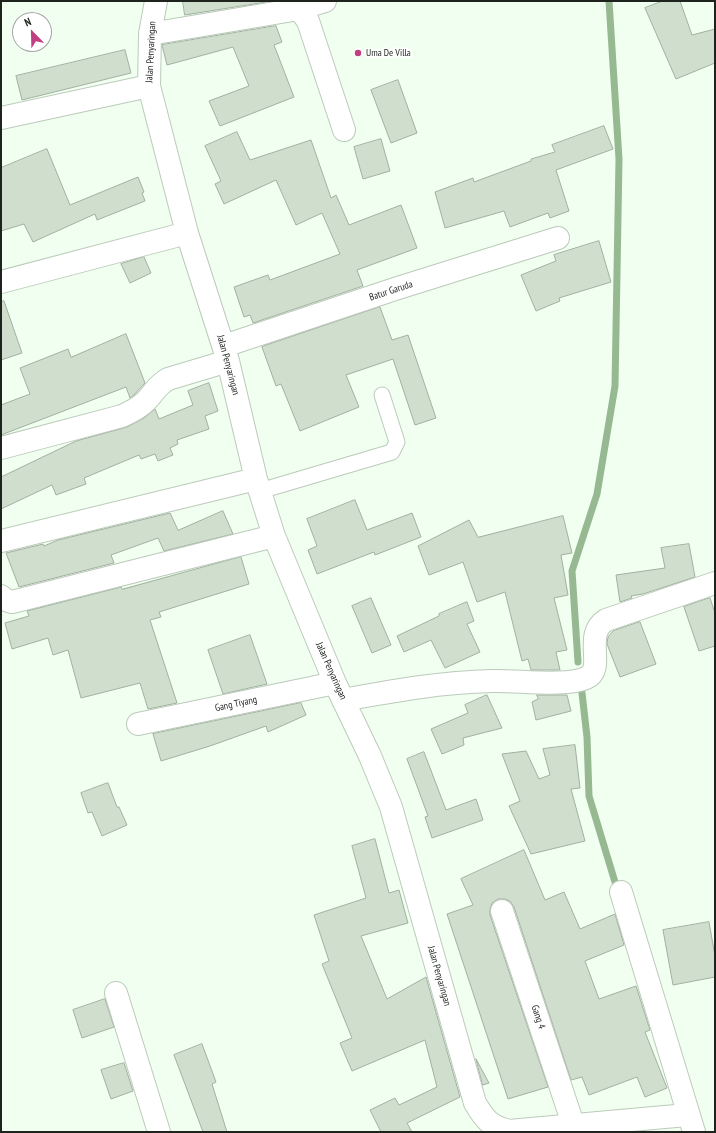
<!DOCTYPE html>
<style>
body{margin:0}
#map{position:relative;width:716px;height:1133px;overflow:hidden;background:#f0ffef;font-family:"PT Sans Narrow",sans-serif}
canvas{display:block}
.frame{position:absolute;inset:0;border:2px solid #1e231d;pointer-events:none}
.north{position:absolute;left:12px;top:12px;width:40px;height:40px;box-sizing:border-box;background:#fff;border:1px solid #a5a7a5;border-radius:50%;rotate:337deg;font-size:11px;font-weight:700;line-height:16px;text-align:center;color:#1e231d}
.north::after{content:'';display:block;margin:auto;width:14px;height:18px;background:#c23e83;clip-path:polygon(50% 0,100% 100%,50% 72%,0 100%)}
</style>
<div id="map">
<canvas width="716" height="1133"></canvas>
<div class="frame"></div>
<div class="north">N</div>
</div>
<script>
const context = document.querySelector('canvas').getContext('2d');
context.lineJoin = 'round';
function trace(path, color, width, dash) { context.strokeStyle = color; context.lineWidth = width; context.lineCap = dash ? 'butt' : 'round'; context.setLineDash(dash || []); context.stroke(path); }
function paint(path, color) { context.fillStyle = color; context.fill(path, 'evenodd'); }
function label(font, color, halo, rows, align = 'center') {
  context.font = font + ' "PT Sans Narrow",sans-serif'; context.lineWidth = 3.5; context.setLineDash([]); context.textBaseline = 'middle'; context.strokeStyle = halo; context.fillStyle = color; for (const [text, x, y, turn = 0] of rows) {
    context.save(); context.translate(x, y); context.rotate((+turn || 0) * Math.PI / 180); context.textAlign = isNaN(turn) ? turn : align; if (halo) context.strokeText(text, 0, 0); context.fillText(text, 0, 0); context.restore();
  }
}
trace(new Path2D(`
 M578 662 572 571 597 494 615 386 619 159 609 1
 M582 693 587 737 589 796 618 892`), '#96b992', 7);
const building = new Path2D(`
 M183 1H266V2L185 15Z
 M663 1H680L692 35 715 29V63L676 79 645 8Z
 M276 26 282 42 274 45 294 97 220 126 209 101 249 86 233 47 167 65 162 45Z
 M125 50 131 73 22 100 16 76Z
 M398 80 417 133 391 143 371 90Z
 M604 126 613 149 556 170 569 211 550 218 548 213 510 227 504 211 445 228 435 192 473 178 474 182 531 161V159L555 152 552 145Z
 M237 132 250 160 311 140 331 198 336 195 349 225 401 205 417 248 357 270 363 286 253 323 250 315 244 317 234 287 268 275 270 280 340 254 322 213 296 225 276 180 224 204 215 184 221 181 205 146Z
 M381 139 390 171 363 179 354 147Z
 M47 149 70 205 138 177 144 192 142 193 145 201 97 220 95 214 33 242 24 224 1 231V168Z
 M599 241 611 282 559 298 560 301 536 311 521 275 556 261 554 255Z
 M144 257 151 273 130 283 121 264Z
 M4 301 22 353 1 360V302Z
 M380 307 392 340 408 335 436 418 415 425 393 359 346 375 359 407 300 431 281 384 276 386 262 347Z
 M126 334 145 383 133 396 130 398 126 387 1 435V405L30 394 20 368 68 349 71 357Z
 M209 383 218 411 205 416 209 429 177 440 178 444 170 448 173 455 158 461 155 454 141 459 139 455 84 478 86 484 56 495 52 485 1 509V477L76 441 127 427 144 418 155 409 159 419 193 405 188 391Z
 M355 500 367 530 412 513 421 537 375 555 374 552 317 574 308 550 317 546 307 519Z
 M223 511 233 534 164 551 158 538 111 555 114 563 19 587 6 553 43 544 44 546 58 540 170 513 178 530Z
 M563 516 572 553 561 555 568 595 554 598 567 650 556 652 560 670H531L528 659 522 661 505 592 477 602 463 562 429 575 418 546 469 520 478 537Z
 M689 544 695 577 643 594 631 596 632 598 620 602 616 575 665 568 661 548Z
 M241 557 249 584 159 612 161 617 150 620 177 703 148 709 140 683 81 698 68 650 53 655 48 638 12 649 5 623 29 616 27 611 121 587 122 589Z
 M371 598 391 645 372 653 352 606Z
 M710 598 715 613V646L699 651 684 607Z
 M467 602 474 621 467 624 480 652 445 668 431 640 404 652 397 636 439 616V614Z
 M640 622 656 664 620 677 607 644 608 637 613 631Z
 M250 635 267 684 223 694 208 650Z
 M487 695 502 728 463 738 464 745 442 754 431 729 468 713 465 705Z
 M537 695H567L571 711 536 720 532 702 538 699Z
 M301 703 306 715 268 732 266 726 210 746 161 761 153 734Z
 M575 745 580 788 571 789 585 841 531 854 509 806 520 801 502 754 526 751 539 779 550 775 543 749Z
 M424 752 446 810 476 799 483 820 432 838 425 817 428 816 407 759Z
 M108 783 117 807H119L127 825 102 836 92 812 88 813 81 793Z
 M375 839 389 893 399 890 408 923 361 936 387 999 426 977 460 1097 407 1123 412 1132H381L370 1110 395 1098 399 1105 437 1087 425 1040 352 1071 340 1043 352 1038 322 964 329 961 314 915 366 898 352 846Z
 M524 850 545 900 564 892 580 929 615 914 624 945 585 961 599 999 636 986 650 1030 645 1032 667 1088 645 1097 637 1077 589 1095 582 1077 571 1080 514 907 510 901 505 899H498L492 903 490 909V915L548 1087 508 1099 447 914 473 905 461 879Z
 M709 922 715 956V977L673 985 663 930Z
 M105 999 114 1027 82 1038 73 1010Z
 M202 1044 216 1082 212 1084 227 1132H203L174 1055Z
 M476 1059 489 1083 483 1085Z
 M124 1063 133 1091 111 1099 101 1070Z`);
paint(building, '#d0dece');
trace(building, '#a2b0a1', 1);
const lane = new Path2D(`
 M260 491 392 452 397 442 382 395`);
const street = new Path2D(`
 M156 1 150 34 149 86 187 233 228 361 256 479 274 536 335 683 370 756 391 807 475 1103C485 1120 490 1126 509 1131L687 1115
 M299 9 308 21 344 130
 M150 34 299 9 325 1
 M1 118 149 86
 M1 282 187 233
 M224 346 398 288 558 238
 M1 448 122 416C131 412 139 408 146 401 154 393 157 385 168 379L228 361
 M1 541 256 479
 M1 596 6 600 12 602 274 536
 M343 700C392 691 442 682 492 681 516 680 566 687 586 678 607 669 582 635 606 620L715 583
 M138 724 335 683
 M621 892 694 1132
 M502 911 573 1124
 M116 993 159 1132`);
trace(lane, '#bccabb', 17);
trace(street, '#bccabb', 24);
trace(lane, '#fff', 15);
trace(street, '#fff', 22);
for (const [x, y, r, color] of [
 [358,53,4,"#c23e83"]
]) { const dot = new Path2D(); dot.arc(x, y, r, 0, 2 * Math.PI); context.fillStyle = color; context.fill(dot); trace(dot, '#fff', 1.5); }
label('10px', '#1e231d', '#fff', [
 ["Jalan Penyaringan",151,52,-87],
 ["Batur Garuda",391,291,-18],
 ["Jalan Penyaringan",228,365,75],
 ["Jalan Penyaringan",331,671,66],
 ["Gang Tiyang",236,704,-12],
 ["Jalan Penyaringan",439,976,74],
 ["Gang 4",538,1017,72]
]);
label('10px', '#1e231d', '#fff', [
 ["Uma De Villa",366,53]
], 'left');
</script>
